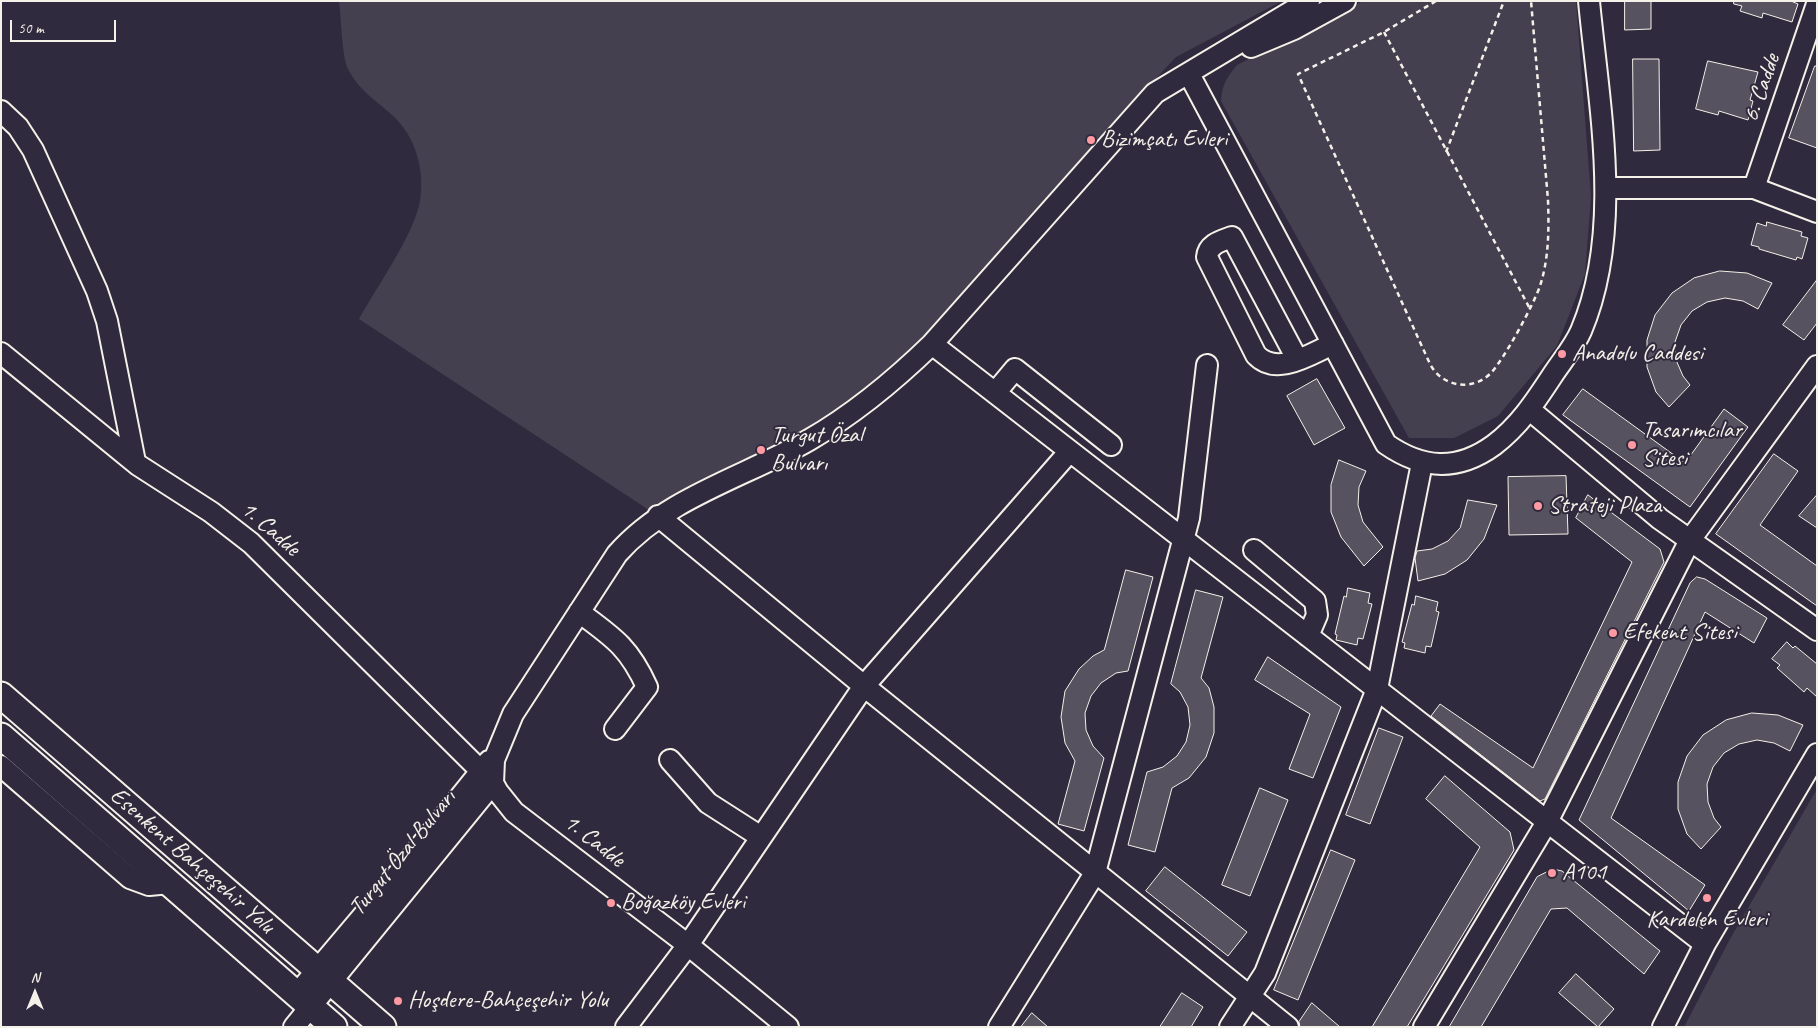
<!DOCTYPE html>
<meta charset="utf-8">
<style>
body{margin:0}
#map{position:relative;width:1818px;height:1028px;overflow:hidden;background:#2f2a3d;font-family:Caveat,sans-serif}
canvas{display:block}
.frame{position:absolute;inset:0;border:2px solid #f4f1e8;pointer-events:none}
.north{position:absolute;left:10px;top:968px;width:50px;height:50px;-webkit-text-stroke:4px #2f2a3d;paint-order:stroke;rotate:0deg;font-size:14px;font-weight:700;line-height:20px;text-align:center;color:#f4f1e8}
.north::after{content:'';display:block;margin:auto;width:18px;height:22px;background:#f4f1e8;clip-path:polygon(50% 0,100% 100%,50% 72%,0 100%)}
.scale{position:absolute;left:10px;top:20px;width:106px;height:22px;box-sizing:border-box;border:2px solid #f4f1e8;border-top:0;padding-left:6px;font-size:15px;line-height:18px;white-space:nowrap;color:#f4f1e8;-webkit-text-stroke:4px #2f2a3d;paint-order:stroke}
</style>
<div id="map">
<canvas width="1818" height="1028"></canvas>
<div class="frame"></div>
<div class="north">N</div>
<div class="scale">50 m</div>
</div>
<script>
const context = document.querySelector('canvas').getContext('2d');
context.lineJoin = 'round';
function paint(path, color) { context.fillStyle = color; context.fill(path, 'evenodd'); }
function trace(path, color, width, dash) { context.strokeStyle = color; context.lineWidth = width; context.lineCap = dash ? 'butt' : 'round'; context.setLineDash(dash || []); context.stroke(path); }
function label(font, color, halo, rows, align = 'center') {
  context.font = font + ' Caveat,sans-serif'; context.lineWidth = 4; context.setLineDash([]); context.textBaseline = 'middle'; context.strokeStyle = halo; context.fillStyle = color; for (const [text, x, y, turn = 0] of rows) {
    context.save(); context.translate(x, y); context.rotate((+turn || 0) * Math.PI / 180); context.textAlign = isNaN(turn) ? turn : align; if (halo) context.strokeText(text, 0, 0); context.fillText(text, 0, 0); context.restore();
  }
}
paint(new Path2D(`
 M339 1H1282L1176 57 1132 104 932 344 850 413 658 516 359 319C376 288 414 235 420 201 425 171 416 136 392 115 374 98 361 93 348 69 342 58 341 16 339 1Z
 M1363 1H1576L1591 197 1585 274 1557 346 1498 416 1454 438H1409L1221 101C1222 85 1227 77 1237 65Z
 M1817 789V1027H1684L1730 939Z`), '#454050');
const building = new Path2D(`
 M1625 1H1651V29L1625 30Z
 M1734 1H1791L1798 4 1792 22 1763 13 1762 18 1740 11 1742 6 1734 4Z
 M1633 59H1659L1660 150 1634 151Z
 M1708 61 1758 72 1750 100 1753 101 1748 120 1719 111 1718 115 1696 109Z
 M1815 66H1817V148L1789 138Z
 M1767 222 1802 232 1801 236 1808 238 1802 259 1797 257 1796 260 1759 249V247L1751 245 1757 223 1766 226Z
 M1720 271 1747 273 1772 283 1758 309 1743 301 1725 298 1707 302 1692 311 1681 325 1675 342 1676 360 1683 376 1690 385 1669 407 1656 392 1647 367V340L1655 315 1672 293 1694 278Z
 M1817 280V323L1804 340 1783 325Z
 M1317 379 1345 428 1314 445 1287 396Z
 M1583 389 1685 463 1724 409 1748 427 1690 507 1563 415Z
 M1774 454 1798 471 1760 525 1817 566V606L1716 534Z
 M1339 460 1366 471 1359 487 1358 505 1363 522 1383 547 1364 566 1341 537 1331 512V485Z
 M1566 476 1568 534 1509 535 1508 477Z
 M1588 495 1660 549 1664 562 1545 799 1540 801 1431 716 1440 704 1533 768 1632 562 1576 518Z
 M1817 495V528L1799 516Z
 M1468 500 1497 505 1484 539 1467 560 1445 574 1418 581 1415 558 1417 551 1432 549 1448 541 1460 528Z
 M1126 570 1153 577 1128 671 1116 673 1101 683 1091 696 1085 713 1086 730 1093 746 1104 758 1084 831 1058 824 1075 761 1065 743 1061 717 1065 691 1079 669 1093 656 1104 650Z
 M1697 577 1705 579 1767 618 1754 643 1705 612 1611 818 1705 885 1689 911 1579 820 1690 583Z
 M1348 588 1370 593 1368 603 1372 604 1363 639 1358 638 1357 645 1336 640 1337 635 1335 634 1344 596 1346 597Z
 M1196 590 1223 597 1201 678 1209 688 1214 707V733L1206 757 1189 778 1172 788 1155 852 1128 845 1147 772 1163 767 1177 756 1186 742 1190 725 1188 707 1180 692 1171 684Z
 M1416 596 1438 602 1436 611 1439 612 1431 647 1426 646 1425 653 1404 648 1405 643 1402 642 1412 604 1414 605Z
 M1787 642 1793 648 1795 646 1817 664V697L1807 688 1804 692 1777 668 1780 665 1772 659Z
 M1268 657 1341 707 1313 778 1289 769 1310 714 1255 680Z
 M1752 713 1778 715 1803 725 1790 751 1774 743 1757 740 1739 744 1724 753 1713 767 1707 784 1708 802 1714 818 1721 827 1701 849 1687 834 1678 809V782L1687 756 1703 735 1726 720Z
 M1379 728 1403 737 1370 824 1346 815Z
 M1445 776 1510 832 1514 850 1407 1027H1372L1480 847 1426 799Z
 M1260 788 1288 800 1250 896 1222 885Z
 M1331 850 1355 860 1298 1000 1274 990Z
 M1165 867 1247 932 1228 956 1146 891Z
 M1553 869 1562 871 1660 951 1644 974 1567 908 1551 909 1481 1027H1449L1537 877Z
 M1576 974 1614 1009 1598 1027 1559 993Z
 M1182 993 1203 1007 1191 1027H1160Z
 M1312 1003 1340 1027H1300L1299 1022Z
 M1032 1013 1048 1027H1021Z`);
paint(building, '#56525f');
trace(building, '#f4f1e8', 1);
const minor = new Path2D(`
 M1251 47 1294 29 1345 1
 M1189 74 1386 444C1422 469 1457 472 1494 445 1519 426 1535 402 1552 376 1561 362 1574 347 1581 331 1624 230 1599 107 1589 1
 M1 111 18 127 33 150 97 291 107 321 135 462
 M1606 188H1754L1817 212
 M1754 188 1817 4
 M932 344 1705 944
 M1 353 138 465 211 512 251 543 481 771
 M1297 359 1232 237C1221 241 1208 244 1207 257L1256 355C1277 377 1310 354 1333 344
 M995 393 1015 369 1111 445
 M1530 410 1660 519 1817 630
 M658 516 864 686 1288 1027
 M1254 550 1315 601 1317 615 1308 636
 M579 612C613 637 629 647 647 687L615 729
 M670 760 708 803 761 837
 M1 766 130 878 149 885 170 883
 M493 783 498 792 514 812 688 945 788 1027
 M297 994 390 884 489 761
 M294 1027 493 783 494 760 513 714 617 554C667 497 745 477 809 440 854 414 895 380 932 344L1155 93 1309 1
 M626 1027 688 945 864 686 1070 451
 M999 1027 1095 873 1189 518 1207 365
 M1230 1027 1265 973 1377 689 1422 463
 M1424 1027 1547 822 1690 540 1817 366
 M1663 1027 1705 944 1817 754`);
const major = new Path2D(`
 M1 695 383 1027
 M1 736 334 1027`);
trace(minor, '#f4f1e8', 24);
trace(major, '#f4f1e8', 29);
trace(new Path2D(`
 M1436 1 1384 32 1298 74 1430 364C1442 387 1472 392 1491 373 1504 359 1533 306 1540 286 1549 258 1549 229 1548 200L1531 1
 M1384 32 1530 309
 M1446 152 1504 1`), '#f4f1e8', 2.5, [5, 4]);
trace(minor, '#2f2a3d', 20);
trace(major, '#2f2a3d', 25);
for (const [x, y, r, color] of [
 [1091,140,5,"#ff9aa2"],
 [1562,354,5,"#ff9aa2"],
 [1632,445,5,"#ff9aa2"],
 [761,450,5,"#ff9aa2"],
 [1538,506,5,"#ff9aa2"],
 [1613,633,5,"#ff9aa2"],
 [1552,873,5,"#ff9aa2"],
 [1707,898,5,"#ff9aa2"],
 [611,903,5,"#ff9aa2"],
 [398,1001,5,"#ff9aa2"]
]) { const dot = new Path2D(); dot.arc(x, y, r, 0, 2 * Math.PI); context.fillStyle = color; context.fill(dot); trace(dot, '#2f2a3d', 2); }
label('24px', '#f4f1e8', '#2f2a3d', [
 ["6. Cadde",1762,88,-71],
 ["1. Cadde",270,529,41],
 ["1. Cadde",594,841,38],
 ["Turgut Özal Bulvarı",403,853,-51],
 ["Esenkent Bahçeşehir Yolu",192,861,41]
]);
label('24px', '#f4f1e8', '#2f2a3d', [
 ["Bizimçatı Evleri",1101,140],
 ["Anadolu Caddesi",1572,354],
 ["Tasarımcılar",1642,431],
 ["Sitesi",1642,459],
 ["Turgut Özal",771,436],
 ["Bulvarı",771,464],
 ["Strateji Plaza",1548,506],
 ["Efekent Sitesi",1623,633],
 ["A101",1562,873],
 ["Boğazköy Evleri",621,903],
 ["Kardelen Evleri",1707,920,"center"],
 ["Hoşdere-Bahçeşehir Yolu",408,1001]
], 'left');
</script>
